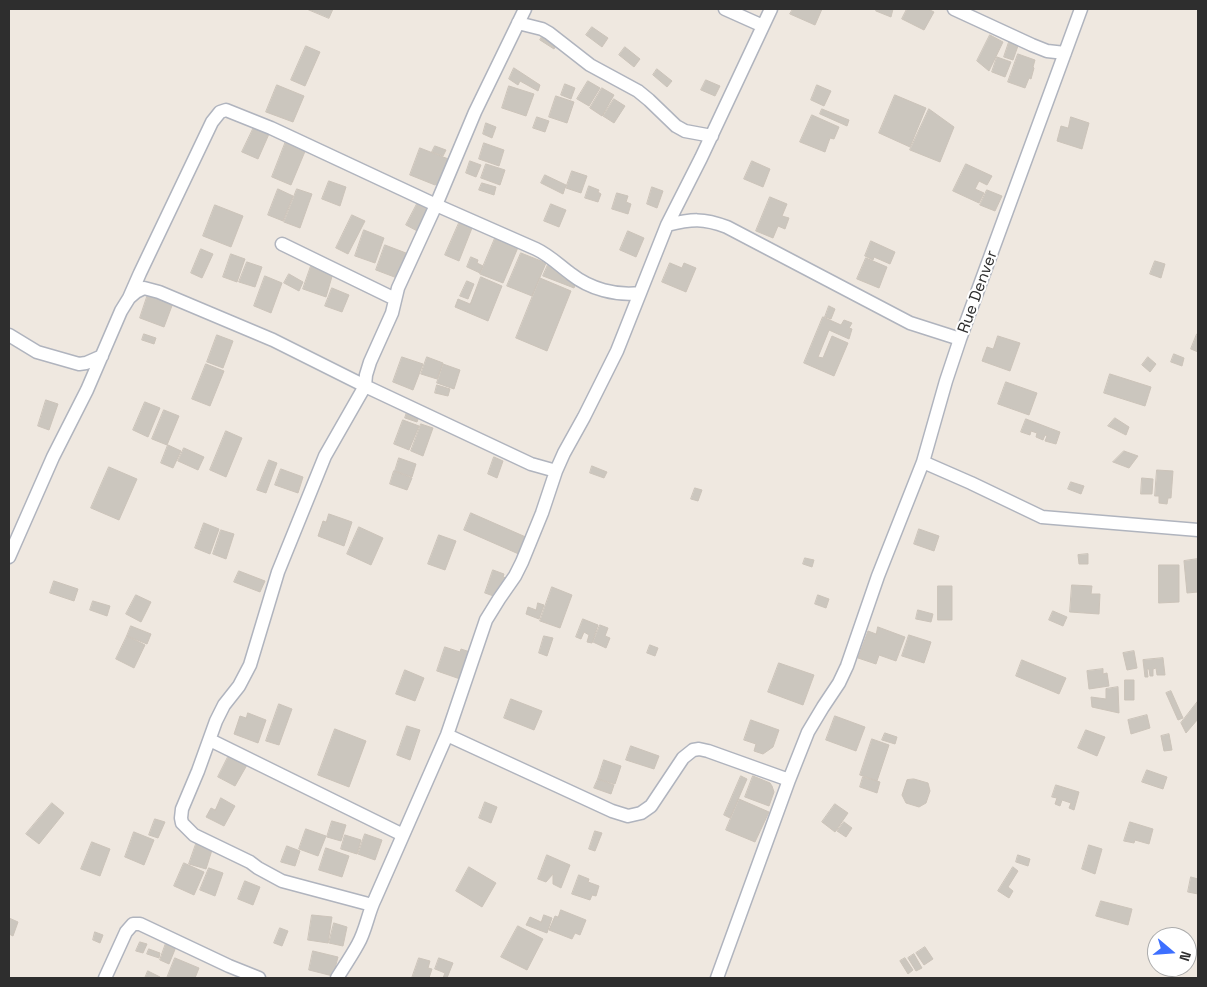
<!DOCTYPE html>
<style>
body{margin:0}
#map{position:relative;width:1207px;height:987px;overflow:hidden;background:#efe8e0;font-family:"Space Grotesk",sans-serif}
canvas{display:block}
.frame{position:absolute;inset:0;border:10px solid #2e2e2e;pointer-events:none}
.north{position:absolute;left:1147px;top:927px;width:50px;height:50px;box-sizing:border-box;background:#fff;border:1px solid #ababab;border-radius:50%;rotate:108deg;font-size:14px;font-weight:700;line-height:20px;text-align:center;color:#2e2e2e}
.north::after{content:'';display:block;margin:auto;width:18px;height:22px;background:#3d6fff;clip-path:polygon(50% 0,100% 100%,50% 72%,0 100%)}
</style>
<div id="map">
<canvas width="1207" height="987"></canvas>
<div class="frame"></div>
<div class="north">N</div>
</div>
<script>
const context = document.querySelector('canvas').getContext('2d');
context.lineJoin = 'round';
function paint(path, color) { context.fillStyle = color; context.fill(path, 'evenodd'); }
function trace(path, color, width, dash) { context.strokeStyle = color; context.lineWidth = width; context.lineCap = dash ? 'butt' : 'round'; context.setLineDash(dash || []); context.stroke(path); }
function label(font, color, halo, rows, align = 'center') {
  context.font = font + ' "Space Grotesk",sans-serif'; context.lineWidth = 4; context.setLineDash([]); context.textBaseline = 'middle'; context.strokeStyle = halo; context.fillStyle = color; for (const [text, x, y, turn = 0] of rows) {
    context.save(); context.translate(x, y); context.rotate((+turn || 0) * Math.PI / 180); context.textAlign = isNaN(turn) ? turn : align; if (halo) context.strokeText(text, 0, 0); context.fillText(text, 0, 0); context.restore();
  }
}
const building = new Path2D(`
 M307 9H333L329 18Z
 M793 9H822L815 25 790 14Z
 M877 9H893L891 17 876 11Z
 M907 9H928L934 12 924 30 902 19Z
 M592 27 608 38 602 47 586 35Z
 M543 35 557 44 554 49 540 40Z
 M990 35 1003 42 989 71 977 61Z
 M1010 39 1019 43 1013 60 1004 57Z
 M306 46 320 52 305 86 291 80Z
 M625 47 640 59 634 67 619 55Z
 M1018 54 1035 60 1033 67 1034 68 1031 79 1029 78 1025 88 1008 82Z
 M997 57 1011 62 1005 77 992 72Z
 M514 68 540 85 538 91 520 81 518 85 509 79Z
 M657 69 672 81 667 87 653 75Z
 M706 80 720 86 715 96 701 90Z
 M588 81 600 88 589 106 577 99Z
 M565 84 575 88 571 99 561 95Z
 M277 85 304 96 293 122 266 112Z
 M817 85 831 91 824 106 811 100Z
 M509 86 534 94 526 116 502 108Z
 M602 88 614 95 602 116 590 108Z
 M895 95 926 108 910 147 879 133Z
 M556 96 574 102 567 123 549 117Z
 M614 99 625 106 614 123 603 116Z
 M822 109 849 120 847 126 820 114Z
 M929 109 954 127 940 162 910 150Z
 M812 115 839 127 834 139 830 138 825 152 800 142Z
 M537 117 549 121 545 132 533 128Z
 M1071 117 1089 123 1082 149 1057 141 1061 126 1068 128Z
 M486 123 496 127 492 138 483 134Z
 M254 127 269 134 258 159 242 152Z
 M286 141 306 149 291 185 272 177Z
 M484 143 504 150 499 166 479 159Z
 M435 146 446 150 443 156 432 152Z
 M420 148 451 160 443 181 435 185 410 175Z
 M470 161 481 165 476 177 466 173Z
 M752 161 770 169 763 187 744 179Z
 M486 164 505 170 500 185 481 178Z
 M966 164 992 176 987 185 979 181 975 189 984 193 979 203 953 191Z
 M572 171 587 176 581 193 566 188Z
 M545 175 566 185 563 194 541 183Z
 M329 181 346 187 340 206 322 199Z
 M482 183 496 187 494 195 479 190Z
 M589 186 599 190 598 192 601 194 598 202 585 198Z
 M652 187 663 191 657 208 647 204Z
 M278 189 293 196 283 221 268 215Z
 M297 189 312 194 300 228 284 222Z
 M987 190 1002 196 995 211 980 205Z
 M617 193 628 196 626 202 631 204 628 214 612 209Z
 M770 197 787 204 782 216 789 218 785 229 778 226 773 238 756 231Z
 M417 204 432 211 421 233 406 225Z
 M551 204 566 210 559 227 544 221Z
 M215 205 243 216 231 247 203 236Z
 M352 215 365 221 348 254 336 248Z
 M459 223 472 228 459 261 445 255Z
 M364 230 384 238 375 263 355 256Z
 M628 231 644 238 636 257 620 250Z
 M496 236 519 245 503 283 480 274Z
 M871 241 895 252 890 264 874 257 873 260 865 256Z
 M385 245 406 253 397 278 376 270Z
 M201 249 213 254 202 278 191 273Z
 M521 253 546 263 532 296 507 286Z
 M231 254 245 259 237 282 223 277Z
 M471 257 478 260 477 263 483 266 480 273 467 267Z
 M866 258 887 267 879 288 857 279Z
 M550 260 580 272 574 288 543 276Z
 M1155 261 1165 264 1161 278 1150 274Z
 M247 262 262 267 255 287 239 282Z
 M670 263 682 268 684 263 696 268 686 292 662 282Z
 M311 266 333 273 326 297 303 289Z
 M289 274 303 282 299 291 284 283Z
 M265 276 282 283 271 313 254 306Z
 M481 277 502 286 488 321 455 307 458 299 470 304Z
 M540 278 571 291 547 351 516 338Z
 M467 281 474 284 468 299 460 296Z
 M332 288 349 295 342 312 325 306Z
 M148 294 173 303 164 327 140 318Z
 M829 306 835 309 831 319 825 317Z
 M823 317 841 325 844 320 852 323 849 328 852 329 849 339 829 330 818 357 823 358 832 336 848 343 834 376 804 363Z
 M144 334 156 338 154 344 142 340Z
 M1197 334H1198V352L1191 349Z
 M217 335 233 341 223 368 207 362Z
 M998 336 1020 343 1010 371 982 361 987 347 993 349Z
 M1174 354 1184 358 1182 366 1171 362Z
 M402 357 423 364 413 390 393 382Z
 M427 357 443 363 437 379 421 374Z
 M1148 357 1156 364 1150 372 1142 365Z
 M206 364 224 371 210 406 192 399Z
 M443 364 460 370 454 389 437 383Z
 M1110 374 1151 387 1145 406 1104 393Z
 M1006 382 1037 393 1029 415 998 404Z
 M437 385 450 389 448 396 435 393Z
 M46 400 58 404 49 430 38 426Z
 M145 402 160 408 148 437 133 430Z
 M408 409 420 414 417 422 405 418Z
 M164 410 179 416 167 445 152 439Z
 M1115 418 1129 427 1126 435 1108 426Z
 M1026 419 1060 432 1056 444 1045 441 1047 436 1045 435 1043 440 1036 437 1037 433 1031 431 1030 435 1021 432Z
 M403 420 419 426 409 450 394 444Z
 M421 424 433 428 423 456 411 451Z
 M226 431 242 438 226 477 210 470Z
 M168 445 181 451 173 468 161 463Z
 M184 448 204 457 198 470 178 461Z
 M1124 451 1138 456 1129 468 1113 462Z
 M494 457 503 461 497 478 488 474Z
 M399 458 416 464 412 477 395 471Z
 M269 460 277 463 266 493 257 490Z
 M592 466 607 472 604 478 590 473Z
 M109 467 137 479 119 520 91 508Z
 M281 469 303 477 298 493 275 485Z
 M1157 470 1173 471 1171 498H1168L1167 504 1159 503V496H1155Z
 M394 471 412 478 407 490 390 484Z
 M1142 478 1153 479 1152 494H1141Z
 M1071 482 1084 486 1081 494 1068 489Z
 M695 488 702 490 698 501 691 499Z
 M471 513 528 538 521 555 464 530Z
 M329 514 352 522 344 546 318 536 323 521 326 522Z
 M204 523 219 529 210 554 195 548Z
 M359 527 383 538 371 565 347 554Z
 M919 529 939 536 934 551 914 544Z
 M221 530 234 534 226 559 213 554Z
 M439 535 456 541 445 570 428 564Z
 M1088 554V564H1079L1078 555Z
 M805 558 814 560 812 567 803 564Z
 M1198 559V592L1187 593 1184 561Z
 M1159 565H1179V602L1159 603Z
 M493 570 504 574 503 577 509 579 502 599 485 593Z
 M239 571 265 581 260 592 234 582Z
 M54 581 78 589 74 601 50 593Z
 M1072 585 1092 586 1091 594H1100L1099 614 1070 612Z
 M938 586H952V620H938Z
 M552 587 572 595 560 628 540 621Z
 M136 595 151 602 141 622 126 614Z
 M818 595 829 599 826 608 815 604Z
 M93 601 110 606 107 616 90 610Z
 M538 603 544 605 539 619 526 614 528 607 536 610Z
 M918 610 933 614 931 622 916 619Z
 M1053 611 1067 617 1063 626 1049 620Z
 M583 619 598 625 592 643 587 642 589 635 584 632 581 639 576 637Z
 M600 625 608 628 605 636 610 638 606 648 593 642Z
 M131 626 151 634 147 644 127 636Z
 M878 627 905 637 896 661 879 655 876 664 858 658 868 631 876 634Z
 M909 635 931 642 924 663 902 656Z
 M127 636 145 645 134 668 116 659Z
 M544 636 553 638 547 656 539 653Z
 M650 645 658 648 655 656 647 653Z
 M445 647 460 652 461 649 473 653 463 680 437 671Z
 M1134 651 1137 668 1127 670 1123 653Z
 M1163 658 1165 675H1157L1156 668 1153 669V676H1150L1149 669H1147L1148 677H1145L1143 660Z
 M1022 660 1066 678 1059 694 1016 676Z
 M779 663 814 675 803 705 768 692Z
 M1103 669V674L1107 673 1109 686 1089 689 1087 671Z
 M405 670 424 678 415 701 396 694Z
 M1125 680H1134V700H1125Z
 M1118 687 1119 713 1092 707 1091 697 1106 699V689Z
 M1171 691 1183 718 1178 720 1166 693Z
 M511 699 542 711 534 730 504 718Z
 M1198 701V719L1186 733 1181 723Z
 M279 704 292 709 279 745 266 741Z
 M248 713 266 720 258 743 234 734 240 716 246 718Z
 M1147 715 1150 728 1131 734 1128 720Z
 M835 716 865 727 856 751 826 740Z
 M751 720 779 730 773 747 763 754 754 751 756 744 744 740Z
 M407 726 420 730 410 760 397 755Z
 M335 729 366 741 349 787 318 775Z
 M1086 730 1105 737 1097 756 1078 748Z
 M885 733 897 737 895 744 882 740Z
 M1169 734 1172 750 1164 751 1161 736Z
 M872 739 889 745 877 781 860 775Z
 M631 746 659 756 654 769 626 760Z
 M229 755 247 765 235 786 218 777Z
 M604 760 621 766 615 784 598 779Z
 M1147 770 1167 777 1163 789 1142 782Z
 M741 776 747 779 730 818 724 815Z
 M753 776 770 783 772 786 774 792 769 806 745 797Z
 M863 777 880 782 877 793 860 787Z
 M598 779 614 785 611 794 594 788Z
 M914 779 928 783 930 791 926 803 919 807 906 803 902 795 907 780Z
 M1056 785 1079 792 1074 810 1069 808 1071 803 1062 800 1060 806 1055 804 1057 798 1052 797Z
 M221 798 235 806 224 826 206 817 211 808 215 810Z
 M739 799 769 812 755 842 726 830Z
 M485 802 497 807 491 823 479 818Z
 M52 803 64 813 39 844 26 834Z
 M835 804 848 813 835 832 822 822Z
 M155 819 165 822 158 838 149 835Z
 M332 821 346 825 341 841 327 837Z
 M844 822 852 828 846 837 837 831Z
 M1130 822 1153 829 1149 844 1135 840 1134 843 1124 841Z
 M306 829 326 836 318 856 299 849Z
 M595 831 602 833 595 851 589 849Z
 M134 832 154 840 144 865 125 857Z
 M365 834 382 840 375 860 358 854Z
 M345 835 361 840 357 854 341 849Z
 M92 842 110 849 100 876 81 869Z
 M196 844 212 850 206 869 189 864Z
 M1089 845 1102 849 1095 874 1082 869Z
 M287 846 300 851 295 866 281 862Z
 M326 848 349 856 342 877 319 870Z
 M547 855 570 865 561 888 553 884V874L546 882 538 879Z
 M1018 855 1030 859 1028 866 1016 862Z
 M184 863 204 872 194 895 174 886Z
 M469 867 496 883 482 907 456 891Z
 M1013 867 1018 871 1008 887 1013 891 1009 898 998 891Z
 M209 868 223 873 215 896 200 890Z
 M579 875 589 879 588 882 599 886 596 896 592 895 590 900 572 894Z
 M1191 877 1198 879V894L1188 892Z
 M245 881 260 887 253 905 238 899Z
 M1101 901 1132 909 1128 925 1096 916Z
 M561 910 586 920 580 935 575 933 572 939 549 930 555 916 558 917Z
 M312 915 332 917 328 943 308 940Z
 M544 915 552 918 547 933 526 925 530 917 541 922Z
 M9 918 18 922 13 936 9 934Z
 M334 923 347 927 343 946 329 943Z
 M518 926 543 939 527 970 501 957Z
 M280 928 288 931 282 946 274 943Z
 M95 932 103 935 100 943 93 940Z
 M140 942 147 944 143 953 136 951Z
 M166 943 176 947 169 964 160 960Z
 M925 947 933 959 924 965 916 953Z
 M149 949 160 953 159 958 147 954Z
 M313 951 338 957 333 976 309 970Z
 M914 954 922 968 916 971 908 958Z
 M175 958 199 968 195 978H167Z
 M419 958 430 961 428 968 432 969 429 978H412Z
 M439 958 453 963 447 978H443L445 973 435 969Z
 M905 958 913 970 908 974 900 961Z
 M148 971 160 977V978H145Z`);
paint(building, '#cbc6be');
trace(building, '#cbc3b9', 1);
const street = new Path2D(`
 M725 9 763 26
 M954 9 1032 45 1047 51 1065 53
 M518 23 542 29 549 33 590 65 638 91 649 100 676 126 685 131 712 136
 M667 225C692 219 703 218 727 227L910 323 960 339
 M282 244 395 299
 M129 298 140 273 212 122 220 112 226 110 271 128 436 205 536 249C549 255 559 265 571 274 590 289 616 296 640 293
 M9 335 37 352 79 364 86 363 102 356
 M923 462 971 483 1042 517 1198 530
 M9 557 53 457 87 390 121 311 129 298 136 292 144 288 159 292 273 340 365 386 531 464 556 471
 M447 735 612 811 628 816 641 813 651 806 683 758 693 750 699 749 708 751 789 780
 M210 740 403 835
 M372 905 282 881 258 868 250 862 194 835 182 823 181 818 182 809 198 771 216 721 224 705 239 686 250 665 278 572 325 456 365 386 366 375 370 362 392 313 398 288 436 205 475 112 525 9
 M105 978 126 932 133 924H140L229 966 259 978
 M337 978C344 967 352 955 358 944 366 930 368 913 375 899L447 735 486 620 499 599 515 576 522 562 542 513 556 471 564 453 584 417 617 351 667 225 701 158 771 9
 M717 978 789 780 808 732 823 707 839 683 847 666 878 576 923 462 946 381 960 339 1081 9`);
trace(street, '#b0b4be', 15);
trace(street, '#fff', 12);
label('16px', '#2e2e2e', '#fff', [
 ["Rue Denver",978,292,-70]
]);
</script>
